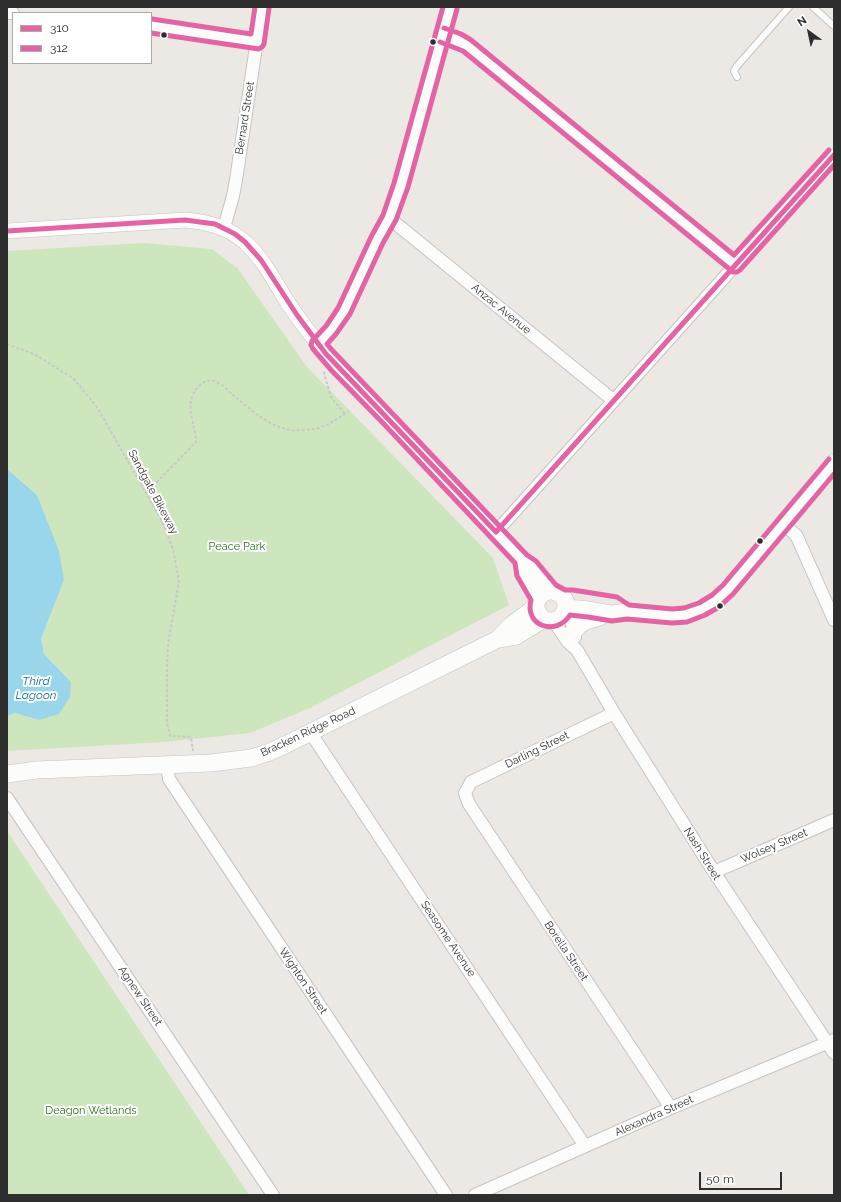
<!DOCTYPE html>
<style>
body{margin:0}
#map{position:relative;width:841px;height:1202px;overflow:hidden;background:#ece8e4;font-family:Raleway,sans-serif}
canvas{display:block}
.frame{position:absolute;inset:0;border:8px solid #2e2e2e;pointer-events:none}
.legend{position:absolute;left:12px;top:12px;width:140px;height:52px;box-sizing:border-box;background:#fff;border:1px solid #ababab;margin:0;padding:5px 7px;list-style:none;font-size:12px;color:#2e2e2e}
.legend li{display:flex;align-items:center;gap:8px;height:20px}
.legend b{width:20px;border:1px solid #ababab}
.north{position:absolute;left:789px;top:12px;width:40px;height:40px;-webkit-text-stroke:3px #fff;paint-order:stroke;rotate:327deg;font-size:11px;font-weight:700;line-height:16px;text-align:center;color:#2e2e2e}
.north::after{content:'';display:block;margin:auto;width:14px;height:18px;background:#2e2e2e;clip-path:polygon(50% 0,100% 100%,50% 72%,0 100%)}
.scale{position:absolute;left:699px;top:1172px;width:83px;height:18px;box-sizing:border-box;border:2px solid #2e2e2e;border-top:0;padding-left:5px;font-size:12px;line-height:14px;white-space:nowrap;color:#2e2e2e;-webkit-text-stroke:3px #fff;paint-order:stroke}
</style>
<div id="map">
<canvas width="841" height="1202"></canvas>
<div class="frame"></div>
<ul class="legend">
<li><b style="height:5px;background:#e463a4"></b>310</li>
<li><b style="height:5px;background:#e463a4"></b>312</li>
</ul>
<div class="north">N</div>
<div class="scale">50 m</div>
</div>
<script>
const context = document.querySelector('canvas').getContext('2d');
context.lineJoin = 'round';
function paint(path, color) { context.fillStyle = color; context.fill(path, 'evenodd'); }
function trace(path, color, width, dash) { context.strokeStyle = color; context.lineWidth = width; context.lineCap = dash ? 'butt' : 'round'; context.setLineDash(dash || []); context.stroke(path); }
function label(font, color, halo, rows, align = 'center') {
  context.font = font + ' Raleway,sans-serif'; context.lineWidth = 4; context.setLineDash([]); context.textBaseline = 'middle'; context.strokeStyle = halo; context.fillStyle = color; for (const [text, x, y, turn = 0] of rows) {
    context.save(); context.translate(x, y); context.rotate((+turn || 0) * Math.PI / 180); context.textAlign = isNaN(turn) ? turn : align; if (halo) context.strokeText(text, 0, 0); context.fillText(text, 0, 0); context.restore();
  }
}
paint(new Path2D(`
 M144 243 212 249 238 269 307 367 493 558 509 605 310 708 250 733 165 742 7 751V716L15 713 39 720 71 682 44 654 41 639 64 580 37 495 7 469V251Z
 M7 831 249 1195H7Z`), '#cee6be');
paint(new Path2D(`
 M7 469 37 495 59 551 64 580 41 639 44 654 71 682 70 697 59 714 39 720 15 713 7 716Z`), '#99d6ec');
const service = new Path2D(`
 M813 7 834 26
 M737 77 734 71 737 66 789 7`);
const minor = new Path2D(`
 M7 13H13
 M151 26 257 42
 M442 35 459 41 467 45 735 265
 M389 218 613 400
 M224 228 233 196 236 180 262 7
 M318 344 331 330 344 311 377 240 389 218 401 185 450 7
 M783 524 796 535 798 539 834 620
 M496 532 834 155
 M565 610 571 619 575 637
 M553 620 568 642 577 650 614 713 714 872 834 1053
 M614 713 471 782 465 793 469 804 671 1108
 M310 732 585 1146
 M167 765 169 779 446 1195
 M7 798 273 1195
 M714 872 834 820
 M475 1195 671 1108 834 1040`);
const tertiary = new Path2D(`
 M7 231 185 220C208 222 228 227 246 243 263 259 274 280 286 300 298 318 311 336 326 353 345 376 366 396 387 417 432 464 477 512 522 560L531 566 552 591
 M522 560 523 573 538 599`);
const secondary = new Path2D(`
 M536 606a15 15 0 1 1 30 0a15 15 0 1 1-30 0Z
 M566 608 589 610 612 614 627 612 672 616 686 615 702 609 716 601 728 590 834 463
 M574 631C584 617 592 622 605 614
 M500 637 510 626 529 612 536 606
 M7 774 37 770 211 763 251 758 267 753 283 746 498 639 516 636 544 619`);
trace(service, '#c5c4c5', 8);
trace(minor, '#c5c4c5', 14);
trace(tertiary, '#c5c4c5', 16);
trace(secondary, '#c5c4c5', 18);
trace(new Path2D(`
 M7 344 36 355 74 379 97 407 162 521 173 549 179 581 168 644 167 665V723L170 736 191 737 193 751
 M325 372 324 373 331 397 345 414
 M146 493 196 442C196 428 187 412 192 397 195 388 204 378 214 381 221 383 228 390 233 395 250 409 268 426 290 430 294 431 298 430 302 430 322 430 333 422 349 411`), '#c9c9c8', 2, [3, 2]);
trace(service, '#fcfcfb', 6);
trace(minor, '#fcfcfb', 12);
trace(tertiary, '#fcfcfb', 15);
trace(secondary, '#fcfcfb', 17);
trace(new Path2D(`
 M7 231 185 220 215 224 235 234 245 242 261 260 297 315 326 354 496 532
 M496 532 834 155`), '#e463a4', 5);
trace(new Path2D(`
 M443 7 394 183 383 215 371 237 338 308 326 326 312 341 311 345 313 349 332 371 381 421 515 563 517 576 531 600C524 626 556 637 570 615L588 617 612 621 627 619 672 623 687 622 705 615 719 607 733 594 834 474
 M151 33 259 49 262 47 264 44 269 8
 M440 42 463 51 733 272H737L740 270 834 165`), '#e463a4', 5);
trace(new Path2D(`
 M457 9 408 187 396 220 383 243 350 314 336 334 327 344 331 349 527 555 536 561 556 585 565 590H573L617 597 629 605 672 609 684 608 699 603 712 595 723 585 829 459
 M152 19 251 34 255 7
 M444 28 461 34 471 40 734 255 829 150`), '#e463a4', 5);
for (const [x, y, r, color] of [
 [164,35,3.5,"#2e2e2e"],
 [433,42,3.5,"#2e2e2e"],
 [760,541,3.5,"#2e2e2e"],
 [720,606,3.5,"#2e2e2e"]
]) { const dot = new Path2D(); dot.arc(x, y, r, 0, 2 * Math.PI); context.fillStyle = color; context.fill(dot); trace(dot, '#fff', 1.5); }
label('11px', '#2e2e2e', '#fff', [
 ["Bernard Street",245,118,-81],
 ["Anzac Avenue",501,309,39],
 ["Sandgate Bikeway",153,492,62],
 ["Bracken Ridge Road",308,732,-25],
 ["Darling Street",537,750,-26],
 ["Wolsey Street",774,846,-23],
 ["Nash Street",702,854,58],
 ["Seasome Avenue",448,939,56],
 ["Borella Street",566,951,56],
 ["Wighton Street",303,981,56],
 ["Agnew Street",140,996,56],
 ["Alexandra Street",654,1116,-24]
]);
label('11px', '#2c6e1b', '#fff', [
 ["Peace Park",237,547],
 ["Deagon Wetlands",91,1111]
]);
label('italic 12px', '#0d6fa3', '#fff', [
 ["Third",36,681],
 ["Lagoon",36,695]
]);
</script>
